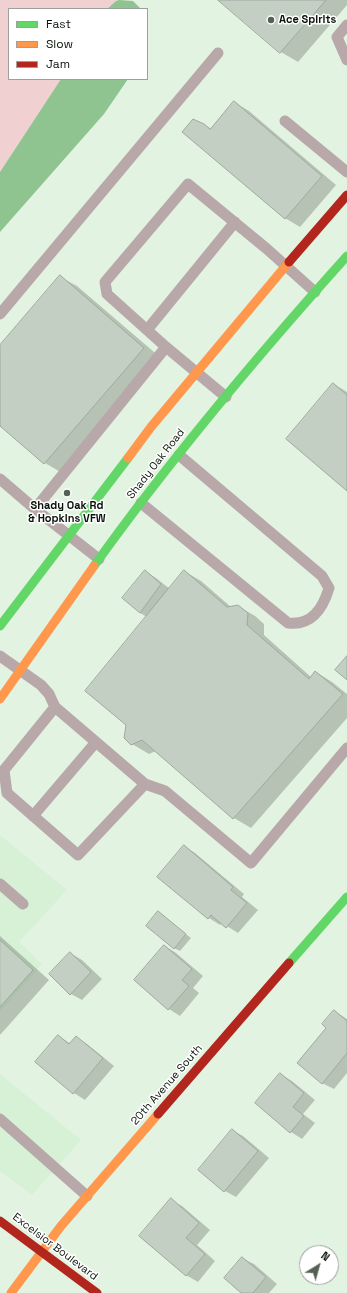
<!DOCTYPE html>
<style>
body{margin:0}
#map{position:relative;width:347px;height:1293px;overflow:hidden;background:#e3f3e2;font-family:"Space Grotesk",sans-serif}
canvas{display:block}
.legend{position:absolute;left:8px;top:8px;width:140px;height:72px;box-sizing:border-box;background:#fff;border:1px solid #9da19d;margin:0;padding:5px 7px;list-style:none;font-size:12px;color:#091309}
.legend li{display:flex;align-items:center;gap:8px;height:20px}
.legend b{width:20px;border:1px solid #9da19d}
.north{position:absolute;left:299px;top:1245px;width:40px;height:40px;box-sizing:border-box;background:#fff;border:1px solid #9da19d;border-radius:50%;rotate:37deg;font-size:11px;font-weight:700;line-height:16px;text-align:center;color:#091309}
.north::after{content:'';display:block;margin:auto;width:14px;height:18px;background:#556155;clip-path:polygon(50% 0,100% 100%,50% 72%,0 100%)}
</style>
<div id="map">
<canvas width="347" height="1293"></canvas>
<ul class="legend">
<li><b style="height:5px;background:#63d668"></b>Fast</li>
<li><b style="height:5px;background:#ff974d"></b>Slow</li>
<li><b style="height:5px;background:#b3261e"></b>Jam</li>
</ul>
<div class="north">N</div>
</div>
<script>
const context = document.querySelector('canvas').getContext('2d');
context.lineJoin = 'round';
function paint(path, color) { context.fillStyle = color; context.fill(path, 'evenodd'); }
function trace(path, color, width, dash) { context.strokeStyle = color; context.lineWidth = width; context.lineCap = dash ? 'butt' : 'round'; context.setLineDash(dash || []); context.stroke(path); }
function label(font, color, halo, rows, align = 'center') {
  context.font = font + ' "Space Grotesk",sans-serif'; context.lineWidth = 3; context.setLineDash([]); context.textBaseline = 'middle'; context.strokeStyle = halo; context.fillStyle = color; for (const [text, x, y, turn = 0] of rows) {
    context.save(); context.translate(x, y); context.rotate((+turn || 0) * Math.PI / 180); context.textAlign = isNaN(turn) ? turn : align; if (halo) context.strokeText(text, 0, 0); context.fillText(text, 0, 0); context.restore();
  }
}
paint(new Path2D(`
 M0 835 67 890 19 942 42 964 0 1012Z
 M0 1074 81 1140 32 1195 0 1171Z`), '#d7f1d6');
paint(new Path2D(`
 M0 0H119L116 1 107 9H9V79H61L0 172Z`), '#f0d0d1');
paint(new Path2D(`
 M119 0 133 1 141 9H107L116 1Z
 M61 79H128L104 114 0 232V172Z`), '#8fc490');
paint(new Path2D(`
 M219 0H347V5L298 62 281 52Z
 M234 102 249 111 336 185 300 227 285 218 204 125 212 129Z
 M60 277 77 286 161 358 62 473 45 463 0 425V346Z
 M334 384 347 392V490Z
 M145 571 156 578 170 589 184 571 201 581 231 607 238 606 255 616 264 624V635L311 677 316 672 332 682 347 694V718L251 828 234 818 156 751 149 754 132 744 147 617 140 613Z
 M184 846 195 853 244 894 242 897 258 910 238 933 222 923 220 925 209 918 158 877Z
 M158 912 191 938 180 951 174 948Z
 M0 936 49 980 0 1035Z
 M165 946 176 953 203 976 193 988 199 993 180 1016 169 1009Z
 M70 953 82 960 102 979 82 1000 71 994Z
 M334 1011 347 1019V1073L334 1089 322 1083 327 1028Z
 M58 1036 71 1044 76 1037 87 1044 114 1066 85 1100 74 1093 36 1062Z
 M280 1074 292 1081 315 1100 303 1114 315 1123 302 1139 291 1132 256 1103Z
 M232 1130 243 1136 269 1158 236 1197 225 1191Z
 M171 1200 182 1206 210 1230 197 1245 215 1261 198 1282 186 1275Z
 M242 1258 254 1264 277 1284 269 1293H243Z`), '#0003');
const building = new Path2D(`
 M218 0H326L280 53Z
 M234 101 322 176 285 219 182 132 193 119 204 124 210 129Z
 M60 275 144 348 44 464 0 426V345Z
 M333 383 347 395V491L286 439Z
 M145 570 161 584 140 613 122 598Z
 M184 570 227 607 238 605 248 613 247 625 309 679 315 671 343 694 233 819 142 740 131 745 124 738 126 725 85 691Z
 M347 656V680L335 670Z
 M184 845 233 887 231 890 247 903 226 928 211 915 208 919 157 877Z
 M158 911 186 934 174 949 146 926Z
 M0 940 33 970 0 1007Z
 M164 945 192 969 182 980 189 986 168 1010 134 980Z
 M70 952 91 972 70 995 49 974Z
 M334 1010 347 1021V1053L322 1084 297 1063 326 1028 322 1024Z
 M58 1035 69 1044 76 1036 103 1058 73 1094 35 1062Z
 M280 1073 304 1093 293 1107 304 1116 290 1133 255 1103Z
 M232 1129 258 1151 224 1192 198 1170Z
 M171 1198 199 1223 186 1238 205 1254 186 1276 139 1236Z
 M242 1257 266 1277 253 1293H241L224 1278Z`);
paint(building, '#c3cfc3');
trace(building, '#9da99d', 1);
trace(new Path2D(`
 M347 25 337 37 347 60
 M285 121 347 172
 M0 314 218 53
 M147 330 235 222
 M226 397 166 347 107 294 105 282 188 184 267 249 315 292
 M0 479 35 509 99 559
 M141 503 288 623C312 626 323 608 329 588L322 576 179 455
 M35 509 166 347
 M0 656 41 685 49 694 55 707 145 784 78 855 7 793 4 770 55 707
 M145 784 165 791 251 863 347 748
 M33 816 96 742
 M0 884 23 904
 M0 1119 87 1196`), '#b9a8aa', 11);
trace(new Path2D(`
 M94 566C172 457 258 355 347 256
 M0 626 128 458
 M289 963 347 897`), '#63d668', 9);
trace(new Path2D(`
 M128 458 151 427 289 262
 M0 699 94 566
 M11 1293 61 1226 158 1114`), '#ff974d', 9);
trace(new Path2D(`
 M289 262 347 195
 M158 1114 289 963
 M0 1221 97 1293`), '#b3261e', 9);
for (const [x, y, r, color] of [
 [271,20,4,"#556155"],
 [67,493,4,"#556155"]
]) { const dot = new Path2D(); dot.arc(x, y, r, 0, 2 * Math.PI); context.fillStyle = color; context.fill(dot); trace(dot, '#fff', 1.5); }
label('bold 11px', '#091309', '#fff', [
 ["Ace Spirits",279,20],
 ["Shady Oak Rd",67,506,"center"],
 ["& Hopkins VFW",67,519,"center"]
], 'left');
label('11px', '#091309', '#fff', [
 ["Shady Oak Road",156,464,-52],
 ["20th Avenue South",167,1085,-49],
 ["Excelsior Boulevard",55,1247,37]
]);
</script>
